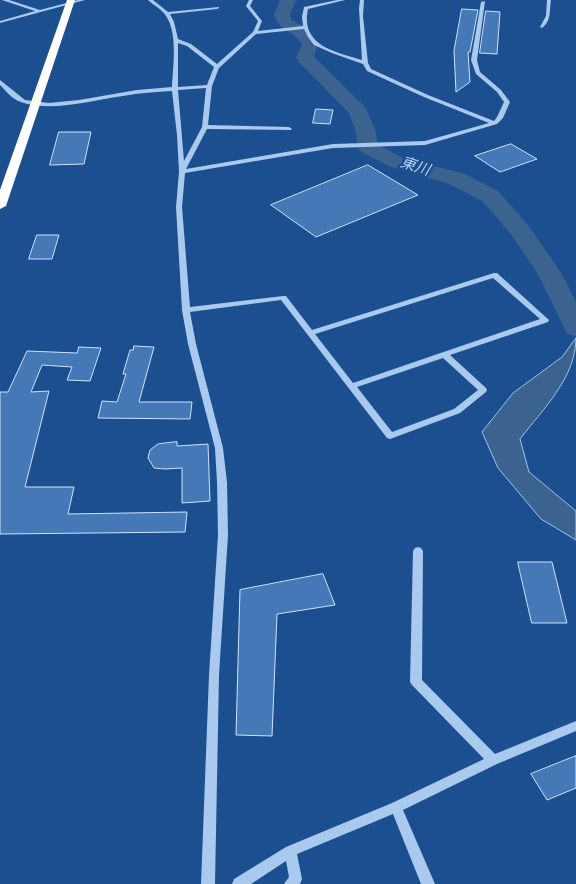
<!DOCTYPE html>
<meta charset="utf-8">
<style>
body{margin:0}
canvas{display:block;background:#1b4f8f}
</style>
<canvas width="576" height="884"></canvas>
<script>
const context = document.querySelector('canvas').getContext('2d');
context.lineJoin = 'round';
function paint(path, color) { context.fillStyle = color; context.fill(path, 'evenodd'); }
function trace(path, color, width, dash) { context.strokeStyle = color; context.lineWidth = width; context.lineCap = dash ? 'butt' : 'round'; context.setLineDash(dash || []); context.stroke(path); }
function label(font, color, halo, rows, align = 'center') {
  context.font = font + ' "DejaVu Sans","Noto Sans JP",sans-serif'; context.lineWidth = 5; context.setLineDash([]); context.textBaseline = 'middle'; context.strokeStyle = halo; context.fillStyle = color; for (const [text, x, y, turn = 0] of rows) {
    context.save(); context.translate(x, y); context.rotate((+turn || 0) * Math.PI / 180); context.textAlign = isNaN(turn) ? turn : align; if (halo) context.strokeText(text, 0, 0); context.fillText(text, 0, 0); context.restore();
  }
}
const water = new Path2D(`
 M576 338C576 378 542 410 520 439L529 472 576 511V540L541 519 498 468 482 432 513 393 562 357Z`);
paint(water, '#3c6290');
trace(water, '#9cc4f0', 1);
paint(new Path2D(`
 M280 0H296L290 15 292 20 308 29 318 44 314 57 365 107 375 129 378 145 403 158 465 174 498 191 528 225 562 274 576 302V336L567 334 538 274 511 234 482 201 449 184 389 166 361 152 358 148 355 129 349 113 299 62 296 58 302 44C292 29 280 32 274 15Z`), '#3c6290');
const building = new Path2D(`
 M462 9 478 10 470 52H468L470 82 456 92 454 51Z
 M486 11 500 12 497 54 480 53Z
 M316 109 333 110 330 124 313 123Z
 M59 132H91L84 164 50 165Z
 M511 144 537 159 500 172 475 156Z
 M368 165 418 195 316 237 271 205Z
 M37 235H59L52 259H29Z
 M134 346 154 347 139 402H192L190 419 98 418 102 401 117 402 126 374H123L130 350H133Z
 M79 347 101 348 90 381 67 380 72 367 42 365 31 392 49 391 25 487H74L68 514 187 512 185 532 0 534V392H8L27 351 77 353Z
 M177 442V446L208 444 210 501 182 503V468L165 469 154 468 148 458 150 450 158 444Z
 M518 562H552L567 623H532Z
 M323 574 335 605 277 614 272 736 236 735 240 590Z
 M576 756V788L547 800 531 774Z`);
paint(building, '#4478b7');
trace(building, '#cfe3fa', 1);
paint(new Path2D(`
 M2 0H9L40 10 78 0H85L0 23V21L35 11Z
 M148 0H153L168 12 219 7V8L217 9 170 14 174 22 178 39 191 44 217 64 253 32 258 21 246 6 249 0H253L250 6 262 21 258 31 303 26 302 17 304 7 337 0H345L308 9C300 46 336 52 362 60L359 8 360 0H364L363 16 368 63 371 69 428 95 494 121 497 117 504 102 497 92 476 74 471 60 481 2 485 1 477 60 480 72 501 90 510 102 503 118 497 124 425 145 333 148 185 173 182 207 190 307 283 296H286L312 330 494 273H497L549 320 548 322 450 355 486 388 487 390 486 392 460 413 390 439 387 438 281 300 190 312 196 344 223 448 227 482 228 535 219 675 215 884H201L209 675 218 535 217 482 215 448 188 344 182 310 176 207 179 172 177 135 172 91C156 92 139 93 123 96 93 100 50 113 21 102 12 99 6 91 0 85V80L25 100 49 103 79 100 137 90 172 87C173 67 178 33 166 16 162 9 153 5 148 0ZM304 29 308 37 314 45 332 53 363 64 367 71 424 97 489 123 425 141 333 144 186 169 207 129 291 130 292 129 289 127 208 125 212 86 219 68 256 34ZM178 43 187 46 214 67 207 85 178 87ZM206 88 202 127 184 161 178 90ZM493 278 540 319 353 383 315 334ZM443 358 478 390 454 409 392 432 357 387Z
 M547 0H551C549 11 552 20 542 28L540 27 546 16Z
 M418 547 421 548 423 551 422 680 495 754 576 721V731L497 764 403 810 435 884H421L393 814 297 854 302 879 300 884H284L289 877 286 861 251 884H232L234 879 286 847 392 803 484 759 412 685 410 682 413 551 415 548Z`), '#a9c9ee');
paint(new Path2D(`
 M67 0H75L6 206 0 209V190Z`), '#fff');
label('italic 15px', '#b5d3f5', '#1b4f8f', [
 ["東川",415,167,17]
]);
</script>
